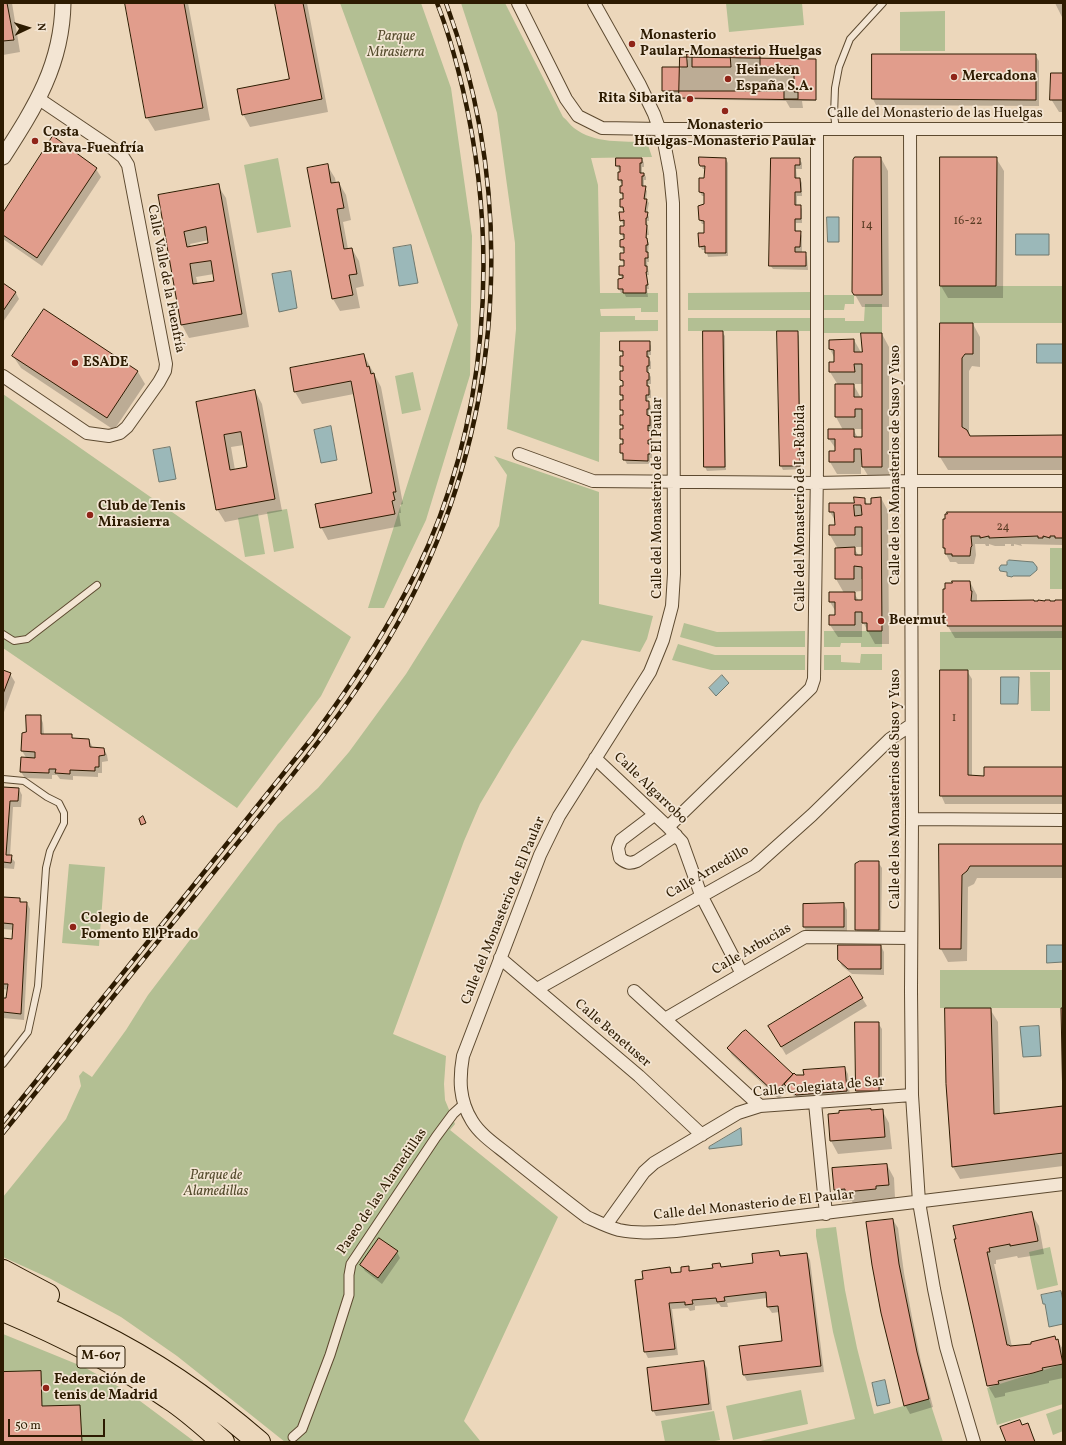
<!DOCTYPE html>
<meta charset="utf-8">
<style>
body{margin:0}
#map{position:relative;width:1066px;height:1445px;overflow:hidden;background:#ecd7bb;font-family:Vollkorn,serif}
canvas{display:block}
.frame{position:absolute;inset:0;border:4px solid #2d1b01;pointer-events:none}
.north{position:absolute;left:8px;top:8px;width:40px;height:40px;-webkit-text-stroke:3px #f3e5d3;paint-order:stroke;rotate:86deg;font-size:11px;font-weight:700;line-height:16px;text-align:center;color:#2d1b01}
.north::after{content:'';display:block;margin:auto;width:14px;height:18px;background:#2d1b01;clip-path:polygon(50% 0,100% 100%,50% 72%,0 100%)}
.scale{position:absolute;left:8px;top:1419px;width:97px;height:18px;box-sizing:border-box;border:2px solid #2d1b01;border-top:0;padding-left:5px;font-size:12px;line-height:14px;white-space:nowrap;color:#2d1b01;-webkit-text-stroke:3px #f3e5d3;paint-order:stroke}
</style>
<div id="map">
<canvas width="1066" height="1445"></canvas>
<div class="frame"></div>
<div class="north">N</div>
<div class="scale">50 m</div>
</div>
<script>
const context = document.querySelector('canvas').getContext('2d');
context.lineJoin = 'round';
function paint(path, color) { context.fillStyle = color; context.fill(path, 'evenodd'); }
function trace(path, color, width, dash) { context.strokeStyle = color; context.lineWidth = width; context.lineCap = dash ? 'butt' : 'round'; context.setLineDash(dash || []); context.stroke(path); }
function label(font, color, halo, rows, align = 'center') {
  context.font = font + ' Vollkorn,serif'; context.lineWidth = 3.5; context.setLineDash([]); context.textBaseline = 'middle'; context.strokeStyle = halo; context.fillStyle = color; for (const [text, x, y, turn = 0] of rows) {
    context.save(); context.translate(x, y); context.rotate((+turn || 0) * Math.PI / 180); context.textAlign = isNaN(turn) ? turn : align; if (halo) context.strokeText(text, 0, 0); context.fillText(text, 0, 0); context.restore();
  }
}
paint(new Path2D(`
 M340 3H421L451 88 472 236 470 375 426 520 384 608H368L458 325Z
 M461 3H505L563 117C567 120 570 125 574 128 595 144 623 141 647 142L652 157 591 158 598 185 600 293H658V312H641V308L600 309 601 316H635V320H658V331L600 332 599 462 507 429 516 329 515 243 497 113Z
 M726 3H802L804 25 729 32Z
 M945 11V51H900V12Z
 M278 158 291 227 257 233 244 165Z
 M940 286H1063V323H940Z
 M811 292V310H688V293Z
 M824 295H854V304H845L844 310H824Z
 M865 304H882V333H824V318H845V321H864Z
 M688 318H811L810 331H688Z
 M413 372 421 410 402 414 395 376Z
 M3 394 351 637 321 696 237 808 3 648Z
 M494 456 599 492V604L653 616 647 639 640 652 582 640 512 750 480 804 464 841 393 1034 446 1056 444 1084 445 1100 455 1124 450 1130 558 1217 464 1421 481 1442H285L177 1356 121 1317 49 1278 3 1257V1197L66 1119 81 1086 79 1076 83 1071 92 1077 126 1030 148 995 278 824 318 788 349 752 406 674 499 526 507 475Z
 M287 509 294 548 274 552 267 512Z
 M258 514 265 554 245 557 238 518Z
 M1050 548H1063V589H1050Z
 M684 623 717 632 805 631V647H716L680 637Z
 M824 631H882V647H861V643H841L840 647H824Z
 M1063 631V670H940V632Z
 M678 644 715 655H805V670H711L672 660Z
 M861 654H882V670H824V655H841V662L860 663Z
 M1030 672H1050V711H1031Z
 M69 864 105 867 99 946 62 943Z
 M940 970H1063V1008H940Z
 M836 1227 845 1290 857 1348 874 1414 929 1399 943 1442H756L855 1419 833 1332 816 1236V1229Z
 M1050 1247 1058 1285 1037 1290 1029 1252Z
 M3 1334 84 1367 128 1392 195 1442H3Z
 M1063 1364V1404L997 1425 987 1388Z
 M801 1390 808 1424 733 1440 726 1406Z
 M1063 1408V1431L1053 1435 1046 1414Z
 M714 1411 720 1440 709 1442H665L661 1421Z`), '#b3bf93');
const water = new Path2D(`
 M827 217H839V242H828Z
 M1016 234H1049V255H1016Z
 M411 245 418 283 399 286 393 248Z
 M291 271 297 308 279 312 272 274Z
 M1037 344H1063V363H1037Z
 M331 426 337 460 321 463 314 430Z
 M170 447 176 479 159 482 153 450Z
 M1009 560 1033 562 1037 567V570L1030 576H1013L1012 577 1007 576V572L1000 571 999 568 1001 565H1007V562Z
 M722 675 729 683 716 696 709 688Z
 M1001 677H1019L1018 704H1001Z
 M1047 945H1063V962L1047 963Z
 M1039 1026 1041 1056 1023 1057 1020 1027Z
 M741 1128 742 1145 709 1149V1147Z
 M1061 1291 1063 1301V1324L1049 1327 1045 1304H1043L1041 1295Z
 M885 1380 890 1403 877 1406 872 1383Z`);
paint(water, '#9bb8b9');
trace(water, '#6f796f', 1);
paint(new Path2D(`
 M3 3H12L20 52 3 55Z
 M126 3H188L210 120 155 131 147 118Z
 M276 3H307L328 112 250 127 243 114 290 80Z
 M1055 3H1063V17H1062Z
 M691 55 693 58 731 59 760 55 762 59 816 60V101H802L803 108H790L786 101 668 99 663 91Z
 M873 55H1035L1039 61V106L876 105 873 99Z
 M1063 74V112H1059L1051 99Z
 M881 158 888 171 889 307H862L853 291Z
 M996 158 1004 171 1003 298H948L941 286Z
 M617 159H642L644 163V167H642V174H644L646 177V180H644V187L647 191 646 199 649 203 647 213 649 217V221H647L649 235H647V240L649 243 648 254 649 257V262H647L649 275H647L649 289H647L648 297H626L624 293H621L619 289 623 279 620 275 625 267V264L621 260 625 254V251H623L621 247 625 240V237H623L621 234 625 227V224H623L621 220 625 213 624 211H623L621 207 624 200V197H623L621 193 623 183H621L619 180 621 170H619L617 166Z
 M726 159 728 163V256L708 257 706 250H702L700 246 705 234V224H702L700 220 705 205V196H702L700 192 705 179V169H703L700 164Z
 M772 159H799L802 163V169H796L797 179H800L802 183V196H797V206H800L802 209V223H796V232H800L802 236V253H805L807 257 808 270 773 269 770 265Z
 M327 165 335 178 336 183H339L346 195 351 220 343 222 348 249H352L359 261 364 286 356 288 360 308 340 311 333 299 308 169Z
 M96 169 101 177 42 266 3 239V215Z
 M218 186 226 198 249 327 189 338 182 325 159 196ZM209 240 210 244 191 247 190 244ZM214 274 216 282 198 285 196 277Z
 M3 284 16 293 19 299 3 322Z
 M941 324H973L980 337V367L972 366 969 371V437L1063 436V470H948L940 457Z
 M722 332 725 336 726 470 707 471 705 467Z
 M797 332 799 336 801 469 783 470 781 466Z
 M882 334 889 347V479H870L861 464V474H837L830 462 836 452V449L829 439 843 430 836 417 838 385 830 372 835 363V359L830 349V341L854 340 863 356ZM853 384H863V398H861ZM853 429H863V438H858Z
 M621 342H649L651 346V355H649V358L651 362V369H649V374L651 377V384H648L651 391V398H648V402L651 406V413H649V417L652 420V429H649V431L652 435V443H650V446L652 449V458H650V464H627L621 453 624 445 621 439 624 430 621 424 624 414 621 410 624 401 621 395 624 385 621 380 624 370 621 366V357H624L621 351Z
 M364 355 381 387 403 504 400 505 401 513H399L401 526 328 540 321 527 373 494 354 394 302 404 295 392Z
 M13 356 138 372 145 384 114 430 21 368Z
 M255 391 262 404 282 511 225 522 217 509 197 402ZM244 445 248 468 235 470 231 447Z
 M855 498 864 499 868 505H872L881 498 888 511 889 644H875L864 624H862V637H838L830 625 836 616V612L830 602 844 593 836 579V549H838L830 535 836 526V522L830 512V504H854L856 507ZM853 547H863V556H859ZM861 579H863V601H859L853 592 861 591Z
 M1063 513V545L1021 544 1022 546 1014 544V546H1011V544H1005V546H995L989 544V546H986L985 544H975L976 555 974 564H958L956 562H950L946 554 944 548V520Z
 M970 582 977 595V602L1063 601V638H955L946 623 944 618Z
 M3 671 10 674 15 682 3 715Z
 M967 671 972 679V776L985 777 1063 768V804H945L941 795Z
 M40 716 43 723 44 735H71L74 740H89L93 748 104 749 107 755 108 761 102 762V773H98V777L73 776V780L60 779 57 775H52V779L25 778 21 772 22 758 27 759 22 751 27 733Z
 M3 788 19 789 22 795 21 807H13L10 856 15 862 14 869 3 868Z
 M940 845H1063V878H977L974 884 968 887 967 961 948 962 941 949Z
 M878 862 882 868 881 936 860 935 856 929Z
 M3 898 20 899 22 903H27L30 909 24 1020 3 1018V999H7L8 990 3 989V939L13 940 14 930 3 929Z
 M844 904 847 910V933H807L804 927V905Z
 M881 946 884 952V975L852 974 842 966 839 960Z
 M850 978 867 1006 786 1055 769 1026Z
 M990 1009 998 1022 1000 1114 1063 1107V1166L960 1179 953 1167Z
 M878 1023 882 1029V1097H860L857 1091Z
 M746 1031 796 1077 845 1068 848 1074 850 1097 800 1101 787 1090 779 1099 732 1055 728 1049Z
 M882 1110 889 1123 892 1149 838 1154 831 1141 829 1115Z
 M887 1165 894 1178 895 1198 883 1199V1202L853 1204 852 1201 842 1202 835 1189Z
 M1031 1213 1039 1226 1044 1254 1018 1258 1017 1256 996 1260V1264H994L1012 1347 1032 1345 1055 1337 1063 1349V1378L1049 1381V1383L1005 1393V1396L995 1398 988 1386 956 1240Z
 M893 1220 898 1228 904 1273 912 1317 921 1362 933 1407 910 1414 905 1405Z
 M397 1252 400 1258 382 1284 365 1271 361 1265Z
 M779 1252 782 1257 807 1254 810 1260 824 1372 747 1381 744 1375 783 1342 780 1312 772 1313 768 1307 767 1298 727 1303 728 1307H721L719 1304 695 1306V1310L690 1311 688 1308 672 1309 678 1355 648 1358 645 1352 637 1281 644 1280 670 1269 673 1274 682 1273 688 1267 691 1272 714 1269 720 1264 722 1268 754 1264Z
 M704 1362 707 1368 712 1410 656 1416 653 1410Z
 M1027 1424 1036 1442H1007L1022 1426Z`), '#0003');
const building = new Path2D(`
 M3 3H7L14 40 3 41Z
 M125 3H184L203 108 146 118Z
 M275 3H303L322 99 242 115 237 89 289 79Z
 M687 54H692V67H731L730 54H760V67L794 66V92H798V99H784V91H662V67H687Z
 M872 54H1036V100L872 99Z
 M680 57 816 59V100L679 98Z
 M1051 73H1063V100H1050Z
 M53 136 97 168 37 258 3 235V213Z
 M699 157 726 158V253H705V246L699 247 698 233H704V221L699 220 698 206 704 204V193L699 192V178H704L705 166H700L699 164Z
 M855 157H881L882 295H854L852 292 853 160Z
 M940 157H997L996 286H940Z
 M616 158H642V163H640V173H644V176H642V186H646L644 199H647L645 212H648L647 218H646V225H647L646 238H647L648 245H646V252H648V258H645V266H647V272H646L648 285H646V293H623V289H618V279L623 278V275H619V266H624V260H620V253H624V247H620V240L624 239V234H620V226H624V220L620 221 619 212H624L623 207H620V199H623V193H620V186H622V180H618V172H620V166H616Z
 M771 158H800V165H795V178H800L801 192H795V205H801V219H795V231H801L800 247H795V252H806V266H769Z
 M328 164 331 183 339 182 344 208 337 209 344 249 352 248 357 274 349 275 353 295 332 299 307 168Z
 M219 184 242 314 181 325 158 195ZM206 227 208 243 187 247 184 232ZM211 261 214 281 193 284 190 264Z
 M3 283 16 292 3 311Z
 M44 309 138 371 107 418 12 356Z
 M940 323H973V354H965L962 358V427L967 430 970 436 1063 435V457H939Z
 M703 331H723L725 467H704Z
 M777 331H798L800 466H780Z
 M861 333H882V467H862L861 449H854V462H829V451H835V439H828V429H854V437H862V409H855V417H835V384H854V397H862V364H854L855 372H829V362H834V350L829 349V340L854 339V352H862Z
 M620 341H650V351H647V357H649V366H647V372L649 373V380H647V386H649V395H646V401H649V409H647V415L650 416V426L648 425V431L651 430V440H648V444H651L650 454H648V461L623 460V453H620V444H623V439H620V429H623V425H620V415H623V410H620V400H623V395H620V386H623V381L620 380V371H623V366H620V356H623V351H620Z
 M364 354 367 367 369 366 371 374 374 373 396 492H393L395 500 392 501 395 514 320 528 315 504 372 493 351 381 294 392 290 368Z
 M255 390 275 499 216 510 196 402ZM241 432 247 467 230 470 224 435Z
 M854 497 865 498V504H871V498L881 497 882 631H867V623H862V612H855V625H829V615H835V602H829V592H855V600H862V567L854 566V579H835V548L855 547V555H862V527H855V535H829V525H835L834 512H829V503H854ZM854 505H861L862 515 855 516Z
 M947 512H1063V538H1055V536H1050V538L1043 536V538H1038V536L989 538V536L980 538V536H971L972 546 971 547 970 556H952V554H945V548H943V519H945V514H947Z
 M952 581H970L971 591H972L971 601 1034 600V601H1038V600L1045 601V600H1050V601H1055V600H1063V626H947V624H945V618H943V589H945V583H952Z
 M3 670 11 673 3 694Z
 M940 670H968V775L984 776V767H1063V796H940Z
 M26 715H41V734H72V738L89 739 90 747 104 748 105 755 99 756V767H95V771L70 770V774L55 773 56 769H49V773L20 772 21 757 35 758V752L21 751 22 733 26 732Z
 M3 787 19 788 18 801H10L6 855H12L11 863 3 862Z
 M143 816 146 823 141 825 139 819Z
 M939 844H1063V866H970L967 871 962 875 961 949H940Z
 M860 861H879V930H855V864Z
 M3 897 20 898V902H27L21 1014 3 1012V998H6L8 984H3V938L12 939 13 924 3 923Z
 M844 903V927H803V904Z
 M838 945H881V969H848L838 960Z
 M850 976 863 998 781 1047 768 1026Z
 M945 1008H991L994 1114 1063 1106 1061 1008H1063V1153L952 1167 946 1084Z
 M855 1022H879V1091H856Z
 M746 1030 793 1074 775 1093 727 1048 742 1032Z
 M845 1067 847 1091 796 1095 784 1084 794 1073 796 1075H804L803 1070Z
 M871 1109V1110L883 1109 885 1137 830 1141 828 1114 839 1113V1111Z
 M887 1164 889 1185 876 1186V1189L845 1192V1189L834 1190 832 1168Z
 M1032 1212 1038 1241 1010 1246V1244L989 1248 990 1252H987L1007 1345H1009L1010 1346 1031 1344V1342L1055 1336 1056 1340 1058 1339 1063 1364 1042 1368 1043 1370 1033 1373 998 1381 999 1384 987 1386 954 1239H956L953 1226Z
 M893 1219 899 1264 917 1352 929 1399 904 1406 881 1313 872 1265 866 1222Z
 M379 1238 398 1251 378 1278 360 1265Z
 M779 1251 780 1256 807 1253 821 1366 743 1375 739 1346 782 1341 778 1306 767 1307 766 1292 724 1297 725 1301 717 1302 716 1298 692 1300 693 1304 685 1305V1302L669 1303 675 1349 644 1352 635 1280 643 1279 642 1271 670 1267 671 1273 681 1272V1267L689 1266V1271L713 1268 712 1264 720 1263 721 1267 753 1263 752 1254Z
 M704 1361 709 1404 652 1411 647 1368Z
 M41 1371 42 1406 80 1405 82 1442H3V1372Z
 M1020 1420 1022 1425 1028 1423 1035 1442H1006L1000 1427Z`);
paint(building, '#e19d8c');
trace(building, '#2d1b01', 1);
const service = new Path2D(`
 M836 129 834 115 835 88 839 67 850 39 883 3
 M3 634 14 641 27 639 97 585
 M3 779 24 781 47 797 59 803 64 813V823L50 851 46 868 38 986 28 1032 3 1064`);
const pedestrian = new Path2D(`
 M293 1437 302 1429 330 1355 349 1295V1275L351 1264 436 1137 453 1114 464 1104`);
const minor = new Path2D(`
 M518 3 566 99 578 116 602 128 660 129H1063
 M594 3 640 85 654 114 664 142 670 173 673 203 674 574 672 606 663 640 650 672 559 816 540 855 463 1056C459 1079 459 1100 472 1121 481 1136 499 1147 512 1158 537 1178 562 1198 587 1217 598 1222 608 1227 619 1230 638 1234 657 1232 676 1231L1063 1184
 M910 129 912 819 911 991 912 1095 919 1202 934 1289 946 1347 974 1442
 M3 376 87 433 109 436 120 433 127 427 159 382 165 371 166 364 128 165 123 157 113 149 39 99
 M519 454 593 481 817 483 911 481H1063
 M595 758 668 827 682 842 701 895 742 974
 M654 815 621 840 618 848 620 858C626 863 630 864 637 861L676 835
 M912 819 1063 820
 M668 827 808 691 811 688 814 679 817 469V129
 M500 958 639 1076 702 1135
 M537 989 755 866 812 815 890 739 911 725
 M634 991 760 1106
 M665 1019 805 937 911 938
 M815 1103 826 1214
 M606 1225 644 1172 654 1163 738 1113 760 1106 912 1095`);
const tertiary = new Path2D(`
 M3 157C35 107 62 65 63 3`);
const motorway = new Path2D(`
 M3 1271 48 1295
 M3 1289C34 1303 65 1317 95 1332 154 1361 209 1399 259 1442
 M3 1310C60 1334 118 1363 169 1398 189 1411 206 1427 223 1442`);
trace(service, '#5d4a30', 8);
trace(pedestrian, '#5d4a30', 11);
trace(minor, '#5d4a30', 14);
trace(tertiary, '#5d4a30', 17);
trace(motorway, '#2d1b01', 24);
trace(service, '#f3e5d3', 6);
trace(pedestrian, '#f3e5d3', 9);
trace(minor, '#f3e5d3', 12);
trace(tertiary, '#f3e5d3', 15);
trace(motorway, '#ecd7bb', 22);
const rail = new Path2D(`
 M3 1122 312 738C351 685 387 631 416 572 488 424 500 249 463 90 456 60 448 31 437 3
 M3 1133C79 1039 155 945 231 851 301 765 375 678 422 576 505 397 514 188 446 3`);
trace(rail, '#2d1b01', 4.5);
trace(rail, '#f3e5d3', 3, [9]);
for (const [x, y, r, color] of [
 [632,44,4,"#8f2418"],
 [954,77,4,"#8f2418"],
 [728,79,4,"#8f2418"],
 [690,99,4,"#8f2418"],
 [725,111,4,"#8f2418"],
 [35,141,4,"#8f2418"],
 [75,363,4,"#8f2418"],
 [90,515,4,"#8f2418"],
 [881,621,4,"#8f2418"],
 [73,927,4,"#8f2418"],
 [46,1388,4,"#8f2418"]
]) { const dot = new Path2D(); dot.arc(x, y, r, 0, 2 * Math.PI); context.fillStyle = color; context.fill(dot); trace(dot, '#f3e5d3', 1.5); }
label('12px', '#5a3c24', null, [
 ["16-22",968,222],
 ["14",867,226],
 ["24",1003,528],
 ["1",954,719]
]);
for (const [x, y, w] of [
 [101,1357,48]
]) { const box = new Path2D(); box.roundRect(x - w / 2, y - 11, w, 22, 3); context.fillStyle = '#f3e5d3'; context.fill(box); trace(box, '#2d1b01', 1); }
label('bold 13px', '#2d1b01', null, [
 ["M-607",101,1357]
]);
label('bold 14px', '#2d1b01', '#f3e5d3', [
 ["Monasterio",640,36],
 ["Paular-Monasterio Huelgas",640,52],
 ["Heineken",736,71],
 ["España S.A.",736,87],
 ["Mercadona",962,77],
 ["Rita Sibarita",682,99,"right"],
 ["Monasterio",725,126,"center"],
 ["Huelgas-Monasterio Paular",725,142,"center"],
 ["Costa",43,133],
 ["Brava-Fuenfría",43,149],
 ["ESADE",83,363],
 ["Club de Tenis",98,507],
 ["Mirasierra",98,523],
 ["Beermut",889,621],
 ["Colegio de",81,919],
 ["Fomento El Prado",81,935],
 ["Federación de",54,1380],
 ["tenis de Madrid",54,1396]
], 'left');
label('italic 14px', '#554c2d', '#f3e5d3', [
 ["Parque",396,37],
 ["Mirasierra",396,53],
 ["Parque de",216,1176],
 ["Alamedillas",216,1192]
]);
label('14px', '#2d1b01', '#f3e5d3', [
 ["Calle del Monasterio de las Huelgas",935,114],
 ["Calle Valle de la Fuenfría",165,279,79],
 ["Calle de los Monasterios de Suso y Yuso",896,465,-90],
 ["Calle del Monasterio de El Paular",658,498,-90],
 ["Calle del Monasterio de La Rábida",801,508,-90],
 ["Calle Algarrobo",650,789,44],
 ["Calle de los Monasterios de Suso y Yuso",896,789,-90],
 ["Calle Arnedillo",708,873,-30],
 ["Calle del Monasterio de El Paular",504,911,-68],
 ["Calle Arbucias",752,950,-30],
 ["Calle Benetuser",612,1034,41],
 ["Calle Colegiata de Sar",819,1088,-5],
 ["Paseo de las Alamedillas",383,1192,-56],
 ["Calle del Monasterio de El Paular",754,1206,-6]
]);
</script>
